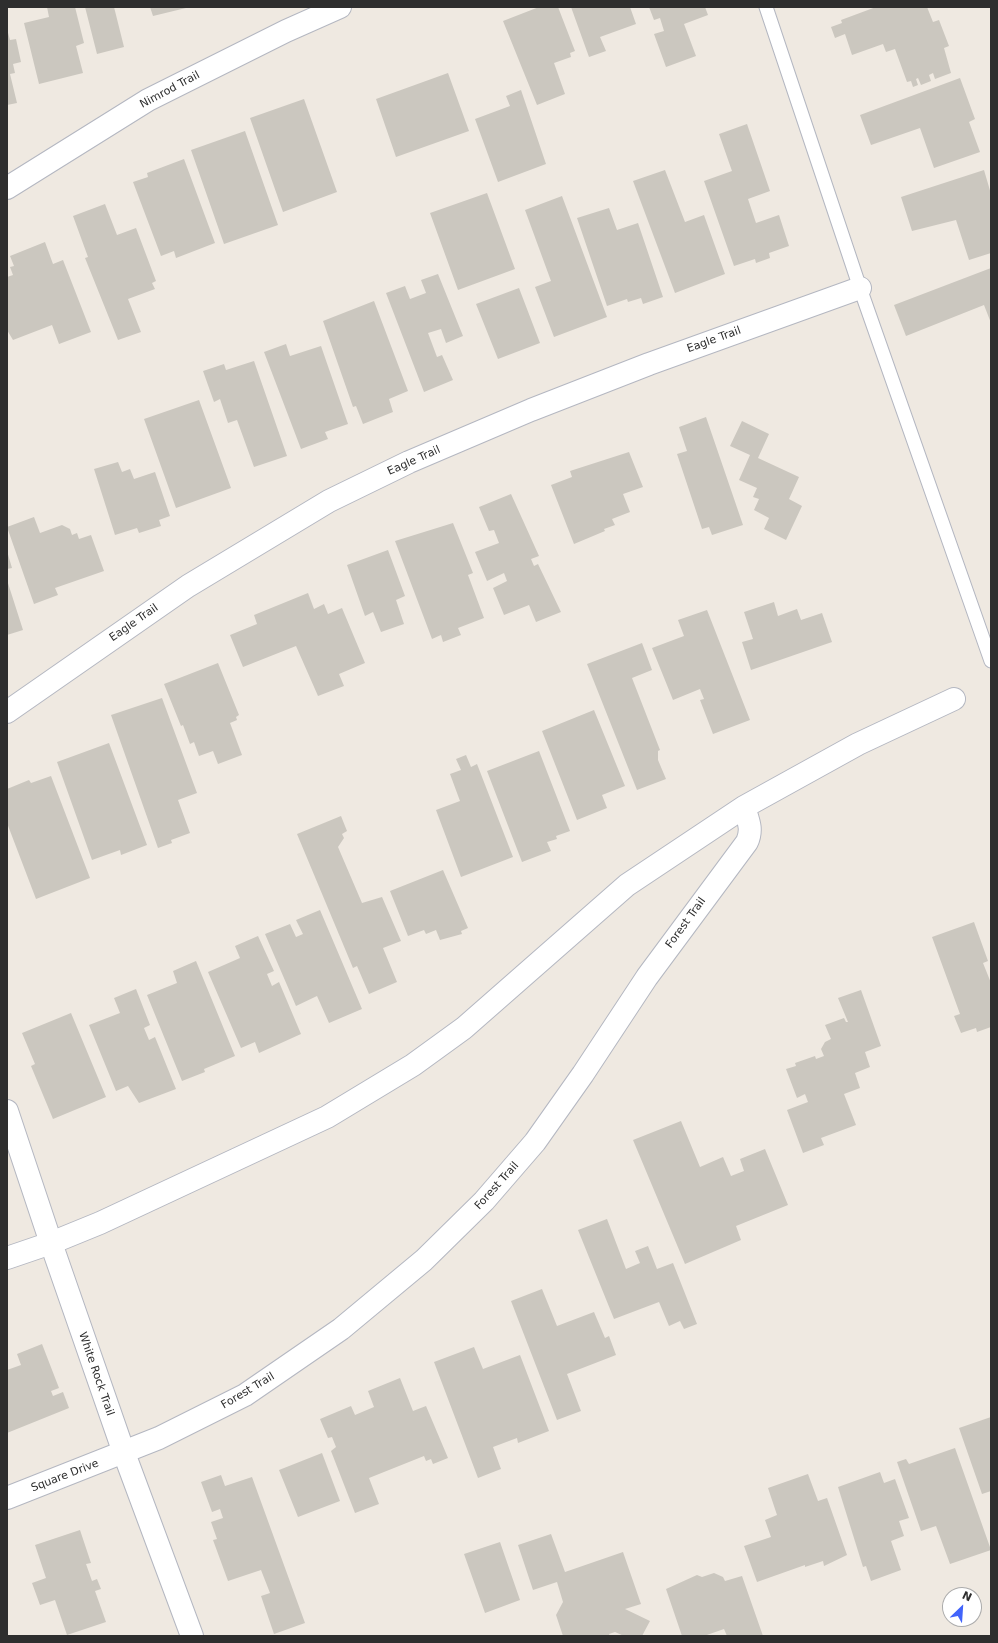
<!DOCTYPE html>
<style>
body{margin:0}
#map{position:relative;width:998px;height:1643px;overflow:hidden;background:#efe9e1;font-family:"DejaVu Sans",sans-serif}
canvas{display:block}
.frame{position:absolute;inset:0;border:8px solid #2e2e2e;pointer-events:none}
.north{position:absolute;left:942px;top:1587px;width:40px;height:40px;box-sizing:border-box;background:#fff;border:1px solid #ababab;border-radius:50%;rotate:25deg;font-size:11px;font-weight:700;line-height:16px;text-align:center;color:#2e2e2e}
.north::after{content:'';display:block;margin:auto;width:14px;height:18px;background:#4264fb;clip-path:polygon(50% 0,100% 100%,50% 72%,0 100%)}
</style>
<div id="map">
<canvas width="998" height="1643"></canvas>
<div class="frame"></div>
<div class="north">N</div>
</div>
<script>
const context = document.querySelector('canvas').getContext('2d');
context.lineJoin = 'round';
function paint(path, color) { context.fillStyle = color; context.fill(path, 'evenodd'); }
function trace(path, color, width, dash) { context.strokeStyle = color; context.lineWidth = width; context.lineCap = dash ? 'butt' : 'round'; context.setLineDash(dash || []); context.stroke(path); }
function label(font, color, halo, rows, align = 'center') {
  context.font = font + ' "DejaVu Sans",sans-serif'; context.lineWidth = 4; context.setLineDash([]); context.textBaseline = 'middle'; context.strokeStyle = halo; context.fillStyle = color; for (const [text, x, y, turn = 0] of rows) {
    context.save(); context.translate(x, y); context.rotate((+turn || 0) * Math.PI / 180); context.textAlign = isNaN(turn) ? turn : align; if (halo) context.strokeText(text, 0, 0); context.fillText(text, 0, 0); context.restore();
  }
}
paint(new Path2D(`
 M47 7H75L84 43 76 46 83 73 39 84 24 23 49 17Z
 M85 7H114L124 47 97 54Z
 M150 7H186V8L153 16Z
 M539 7H558L575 51 570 53 571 57 554 63 565 94 537 105 503 21Z
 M571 7H630L636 24 600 37 606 51 589 57Z
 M649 7H705L708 15 684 24 696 56 666 67 654 34 664 31 660 18 654 20Z
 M876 7H927L933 22 939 20 949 46 944 48 951 73 935 79 933 73 929 75 931 81 921 85 918 78 916 79 918 85 913 87 911 81 907 82 895 49 886 52 883 44 852 55 845 34 835 38 831 27 842 23 841 20Z
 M7 29 10 40 16 39 21 62 13 64 15 73 10 74 17 103 7 105Z
 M448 73 469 131 396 157 376 99Z
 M960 78 975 119 969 122 980 152 934 168 920 128 871 145 860 115Z
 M521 90 546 164 498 182 475 119 510 106 506 96Z
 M304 99 337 192 283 212 250 118Z
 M747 124 770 191 748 199 756 223 779 215 789 246 769 253 770 258 756 263 755 259 734 266 704 181 732 171 719 134Z
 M245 131 278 225 224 244 191 150Z
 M184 159 215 243 176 258 174 251 161 256 133 182 148 177 147 173Z
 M665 170 685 222 704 215 725 274 675 293 633 181Z
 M984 170 991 194V253L969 260 956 220 912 231 901 197Z
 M487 193 515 269 458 290 430 213Z
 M562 196 607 317 554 337 535 287 551 281 525 210Z
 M105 204 117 235 136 228 156 281 152 283 155 289 128 299 141 332 118 340 85 258 88 257 73 216Z
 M609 208 617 230 638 223 663 297 643 304 641 298 628 302 627 299 607 306 577 218Z
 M45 242 53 264 63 260 91 332 59 344 52 325 13 340 7 330V277L13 275 10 267 14 266 10 256Z
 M991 268V323L984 305 906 336 894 305Z
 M438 274 463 336 446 343 441 329 428 333 437 357 442 355 453 380 424 392 386 293 405 286 410 299 426 293 421 280Z
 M519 288 540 343 498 359 476 304Z
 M374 301 408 391 389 399 393 412 363 424 356 406 353 407 323 321Z
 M286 344 290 356 321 346 348 424 325 432 328 439 301 449 264 352Z
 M254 361 287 456 254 467 237 420 228 423 220 399 214 402 203 371 224 364 226 370Z
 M199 400 231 488 176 508 144 419Z
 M706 417 743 525 712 535 709 527 702 529 677 454 687 451 679 427Z
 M742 421 769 434 758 458 799 477 789 499 802 506 786 540 764 529 769 518 754 510 759 499 753 497 757 488 739 480 750 455 730 446Z
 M629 452 643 487 623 494 630 512 612 519 615 525 604 529 605 531 574 544 551 485 572 477 570 471Z
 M118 462 122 472 130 469 134 479 155 472 170 516 159 520 161 526 139 533 137 528 115 535 94 469Z
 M511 494 539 556 531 559 534 566 538 564 561 612 536 622 529 605 504 615 493 588 507 581 504 573 487 581 475 552 499 543 494 530 489 531 479 507Z
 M34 517 40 533 62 525 70 529 72 535 77 533 79 539 91 535 104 571 55 588 58 595 34 604 7 527Z
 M453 523 473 573 468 575 484 618 458 628 461 635 443 642 441 635 432 639 395 541Z
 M388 550 405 596 396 600 404 624 381 632 373 612 365 616 347 565Z
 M7 551 12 568 7 569Z
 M7 580 23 630 7 635Z
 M308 593 314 609 324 604 328 614 342 608 365 663 339 674 344 686 318 696 296 646 243 667 230 635 257 624 254 615Z
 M774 602 778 616 797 609 801 620 822 613 832 642 751 670 742 642 753 639 744 612Z
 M707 610 750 720 713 734 700 700 704 699 700 689 673 700 652 648 684 636 678 620Z
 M642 643 652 670 632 678 660 750 658 751V760L666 779 637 790 587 664Z
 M218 663 239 715 236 717 237 720 230 723 242 755 218 764 213 751 199 756 194 742 190 744 183 725 181 726 164 684Z
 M162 698 197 793 178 800 190 833 171 840 172 843 158 848 111 715Z
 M594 710 625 786 602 795 607 808 577 820 542 731Z
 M109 743 147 845 121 855 120 850 92 860 57 762Z
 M539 751 570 831 556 836 557 839 547 842 551 851 522 862 487 771Z
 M466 755 471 767 477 764 513 857 461 877 436 810 460 801 450 774 461 770 456 759Z
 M51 776 90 878 36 899 7 823V789L29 780 31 783Z
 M341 816 347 831 342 834 344 838 338 847 362 903 382 897 401 941 383 948 397 982 369 994 357 966 353 968 297 834Z
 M443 870 468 928 461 931 462 934 440 940 436 930 426 934 424 930 408 936 390 891Z
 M320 910 362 1009 329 1023 317 996 296 1006 265 934 290 924 296 937 303 934 296 920Z
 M974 922 988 961 983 963 991 983V1027L977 1032 976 1028 961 1033 954 1016 960 1014 932 937Z
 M258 936 274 971 267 974 272 986 279 982 301 1034 259 1053 255 1042 241 1048 208 972 240 958 235 946Z
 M196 961 235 1056 204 1069 205 1072 182 1081 147 995 177 983 173 971Z
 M136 989 150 1025 144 1028 149 1040 155 1037 176 1089 139 1103 128 1086 116 1091 89 1025 120 1013 114 998Z
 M861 990 881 1046 865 1052 870 1067 855 1073 860 1088 844 1094 856 1125 821 1138 824 1145 803 1153 787 1110 808 1102 805 1094 797 1098 786 1069 796 1066 795 1063 815 1056 816 1059 824 1056 821 1049 825 1042 831 1039 825 1025 844 1018 846 1022H848L838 998Z
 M71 1013 106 1097 53 1119 31 1066 35 1064 22 1033Z
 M681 1121 700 1167 723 1157 731 1176 744 1171 740 1159 765 1149 788 1205 736 1226 741 1240 685 1264 633 1140Z
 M607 1219 626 1269 640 1263 635 1251 648 1246 657 1269 673 1263 697 1324 684 1329 680 1321 669 1326 659 1302 614 1319 578 1230Z
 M542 1289 557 1326 594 1312 605 1338 609 1336 616 1355 567 1374 581 1411 557 1420 511 1301Z
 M42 1344 59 1388 51 1391 53 1396 63 1392 69 1408 7 1433V1370L21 1365 17 1354Z
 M474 1347 483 1369 520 1355 549 1431 518 1443 517 1438 493 1447 501 1469 478 1478 434 1362Z
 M400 1378 413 1411 426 1406 448 1458 433 1464 431 1459 426 1461 424 1456 369 1478 379 1504 355 1513 331 1451 336 1447 332 1437 328 1438 320 1419 351 1406 355 1415 374 1407 368 1391Z
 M991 1417V1491L982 1494 959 1428Z
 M955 1448 991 1550 950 1564 936 1526 921 1531 897 1462 906 1459 909 1464Z
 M322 1453 340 1501 298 1517 279 1470Z
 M880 1472 884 1483 895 1479 909 1518 899 1521 904 1536 891 1541 901 1570 871 1581 866 1566 863 1567 838 1487Z
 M808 1474 818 1501 827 1498 847 1555 824 1566 823 1561 805 1567V1565L757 1582 744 1546 771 1537 765 1520 777 1515 768 1488Z
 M221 1475 225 1486 252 1477 305 1623 274 1634 261 1596 270 1593 261 1570 228 1581 213 1540 217 1539 211 1522 223 1518 220 1509 212 1512 201 1482Z
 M80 1530 91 1563 86 1564 92 1581 97 1579 101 1589 95 1591 106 1622 67 1635 55 1600 40 1605 32 1583 46 1578 35 1545Z
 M551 1534 565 1572 623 1552 641 1604 625 1609 650 1621 642 1636H624L615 1632 609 1634 610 1636H563L556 1615 563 1602 557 1582 533 1590 518 1545Z
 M500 1542 520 1600 485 1613 464 1554Z
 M714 1573 723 1577 725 1581 742 1576 763 1636H727L724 1629 704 1636H682L666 1589 697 1575 702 1577Z`), '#cbc7bf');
const lane = new Path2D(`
 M766 7 860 288 991 661`);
const street = new Path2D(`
 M7 188 148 100 286 31 340 7
 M7 712 188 586 329 501 409 462 531 410 649 364 860 288
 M7 1258 51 1243 100 1223 327 1117 413 1065 464 1028 627 885 744 807 858 744 954 699
 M7 1498 159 1438 245 1395 341 1329 424 1260 484 1201 535 1142 583 1074 647 977 747 842C753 829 748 820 744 807`);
const secondary = new Path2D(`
 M7 1111 51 1243 124 1453 192 1636`);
trace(lane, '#b4b7c1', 15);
trace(street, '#b4b7c1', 24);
trace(secondary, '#b4b7c1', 24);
trace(lane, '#fff', 13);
trace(street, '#fff', 22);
trace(secondary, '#fff', 22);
label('11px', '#2e2e2e', '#fff', [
 ["Nimrod Trail",170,90,-28],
 ["Eagle Trail",714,340,-20],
 ["Eagle Trail",414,461,-24],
 ["Eagle Trail",134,623,-35],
 ["Forest Trail",686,923,-54],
 ["Forest Trail",497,1186,-48],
 ["White Rock Trail",96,1374,71],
 ["Forest Trail",248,1391,-31],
 ["Square Drive",65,1476,-21]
]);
</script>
